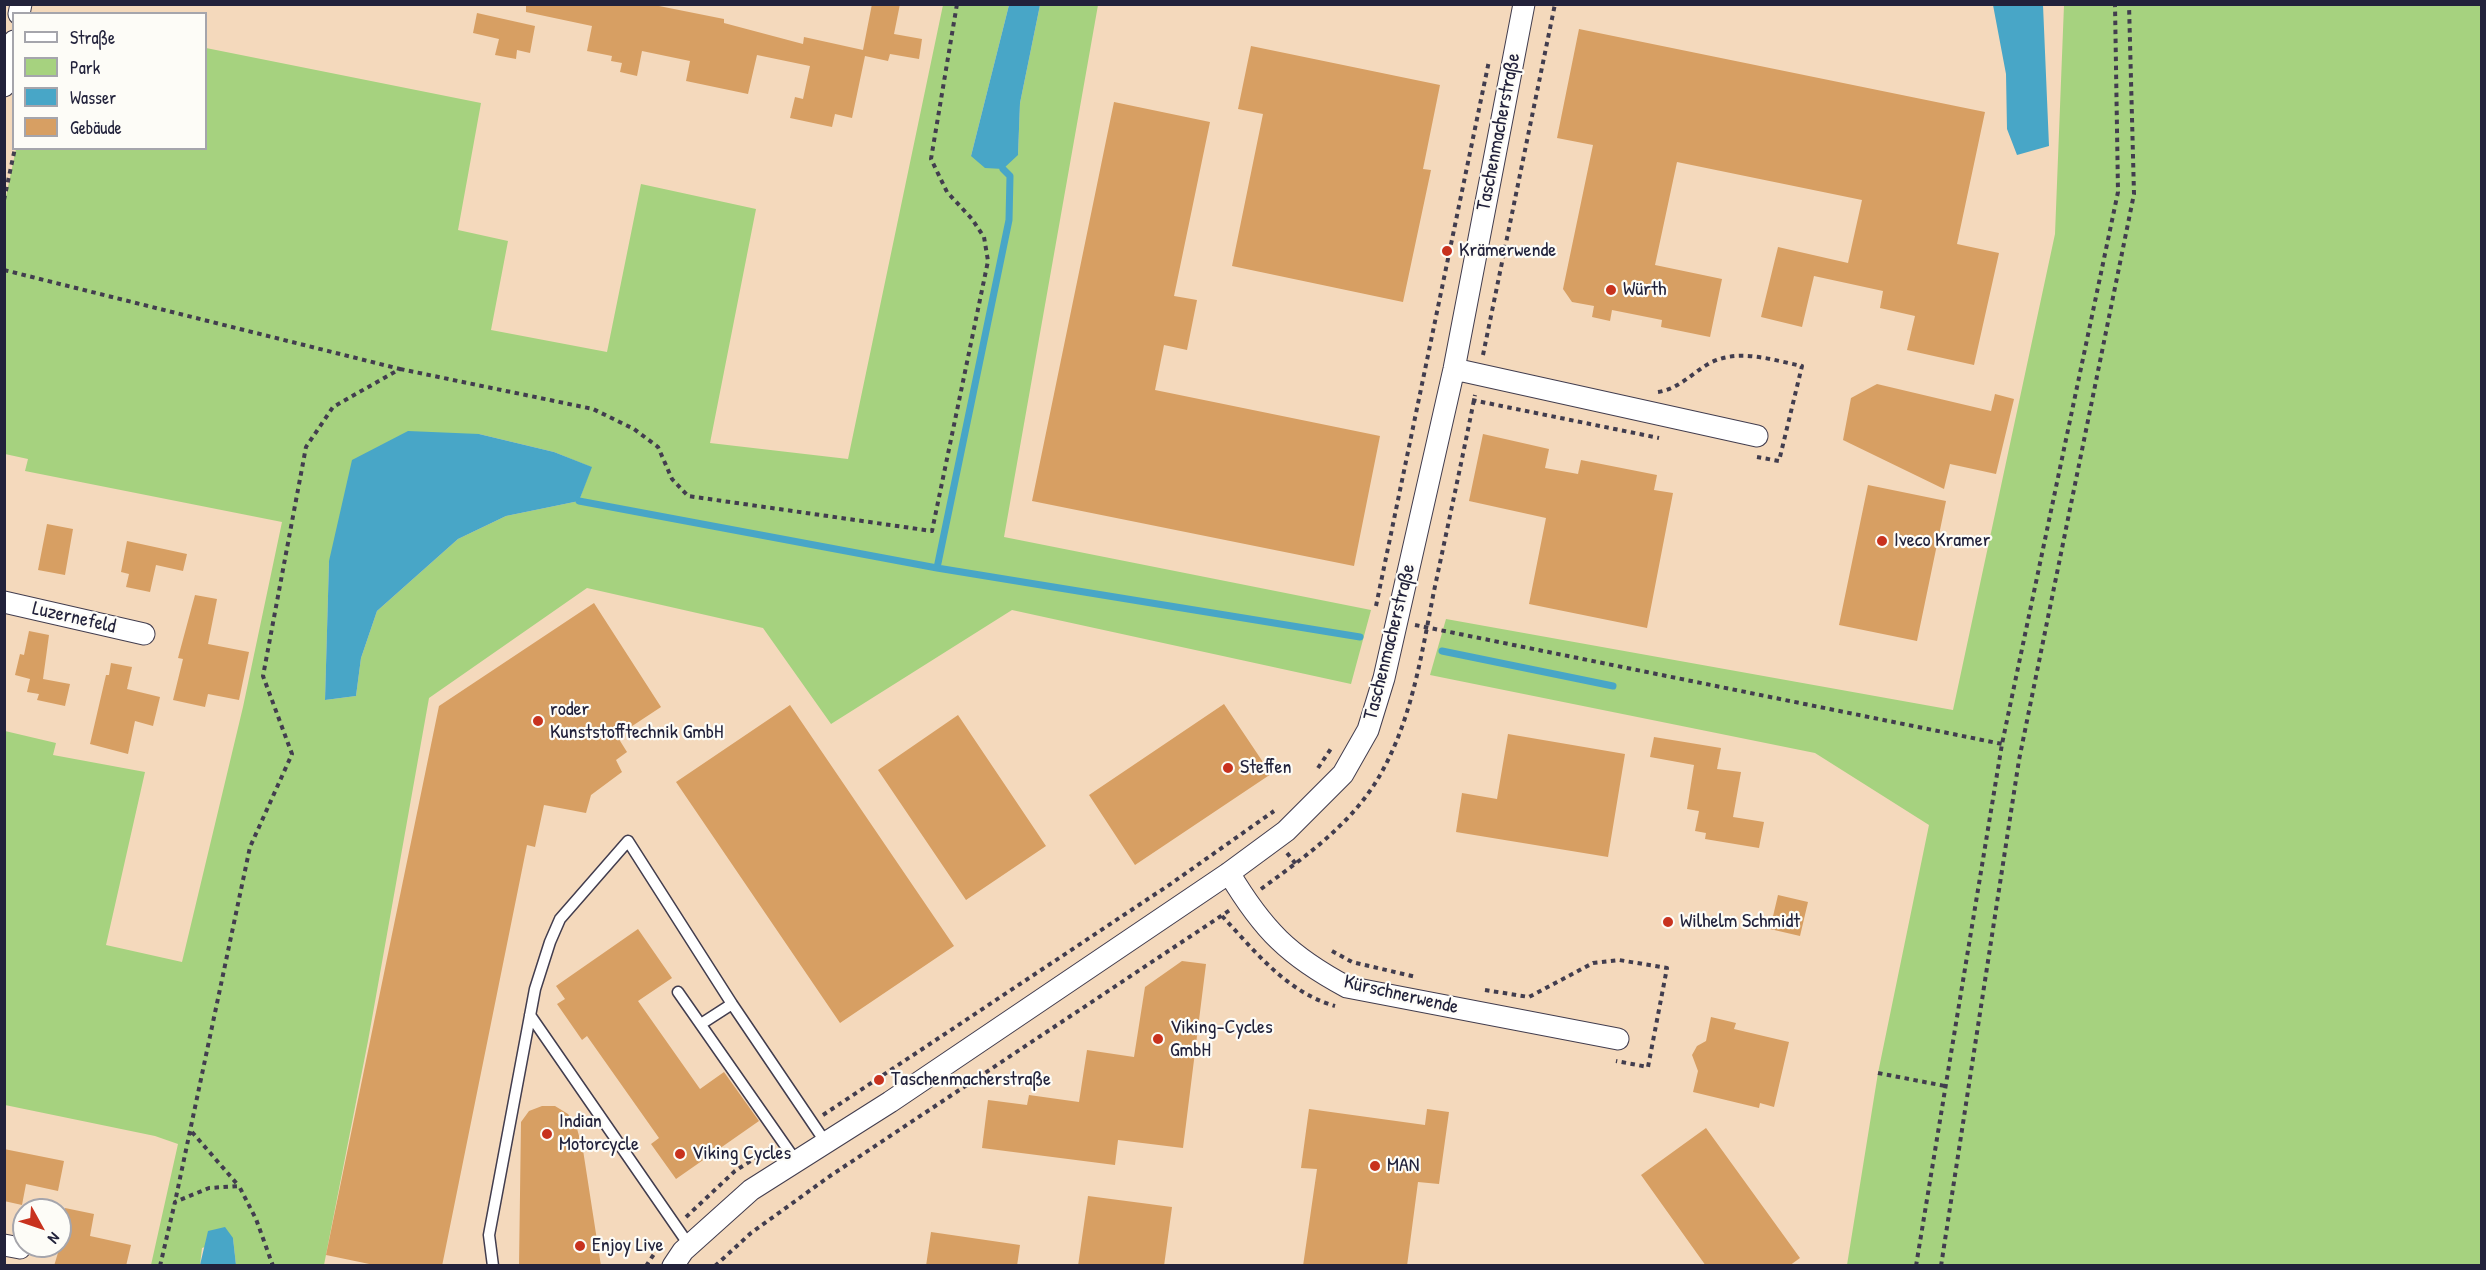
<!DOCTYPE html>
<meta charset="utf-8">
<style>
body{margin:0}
#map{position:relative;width:2486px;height:1270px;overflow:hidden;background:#f4d9bc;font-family:"Patrick Hand",sans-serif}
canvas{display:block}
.frame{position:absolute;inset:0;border:6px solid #22223b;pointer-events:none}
.legend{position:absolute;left:12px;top:12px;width:195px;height:138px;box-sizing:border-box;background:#fdfcf7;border:2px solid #a5a5ac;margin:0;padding:8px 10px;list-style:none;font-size:18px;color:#22223b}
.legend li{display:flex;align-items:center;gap:12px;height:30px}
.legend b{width:30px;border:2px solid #a5a5ac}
.north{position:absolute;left:12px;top:1198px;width:60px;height:60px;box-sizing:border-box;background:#fdfcf7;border:2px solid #a5a5ac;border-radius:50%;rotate:130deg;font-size:16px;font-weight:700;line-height:24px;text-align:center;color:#22223b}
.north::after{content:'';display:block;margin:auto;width:21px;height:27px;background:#c8321e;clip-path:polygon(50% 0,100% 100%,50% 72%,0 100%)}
</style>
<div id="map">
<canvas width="2486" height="1270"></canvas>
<div class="frame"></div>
<ul class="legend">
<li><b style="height:8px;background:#fff"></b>Straße</li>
<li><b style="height:16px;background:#a6d27f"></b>Park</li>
<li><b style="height:16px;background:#48a6c7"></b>Wasser</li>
<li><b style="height:16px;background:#d79f63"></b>Gebäude</li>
</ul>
<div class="north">N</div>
</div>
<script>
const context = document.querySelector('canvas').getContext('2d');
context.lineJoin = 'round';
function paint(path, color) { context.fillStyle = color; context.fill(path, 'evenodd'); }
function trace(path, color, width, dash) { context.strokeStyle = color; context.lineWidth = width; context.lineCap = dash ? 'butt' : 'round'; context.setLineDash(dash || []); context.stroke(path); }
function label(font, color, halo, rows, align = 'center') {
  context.font = font + ' "Patrick Hand",sans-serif'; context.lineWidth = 4.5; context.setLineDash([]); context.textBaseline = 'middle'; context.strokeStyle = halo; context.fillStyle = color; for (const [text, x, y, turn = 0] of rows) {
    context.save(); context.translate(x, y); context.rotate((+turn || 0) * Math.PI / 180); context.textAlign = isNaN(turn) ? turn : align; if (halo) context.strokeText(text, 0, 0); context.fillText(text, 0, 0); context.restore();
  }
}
paint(new Path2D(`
 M943 5H1009L971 156 1018 155 1020 103 1040 5H1098L1004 537 1371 610 1351 684 1012 610 831 724 763 628 587 588 429 698 368 1041 324 1265H236L233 1238 202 1248 200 1265H151L178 1144 155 1136 5 1105V731L56 743 53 755 145 772 106 945 182 962 243 707 282 522 25 471 28 459 5 454 4 206 16 149 206 148V48L481 103 458 230 508 241 491 330 607 352 641 184 756 209 710 443 848 459ZM479 434 554 452 591 467 579 501 506 516 458 539 377 611 361 658 356 696 325 700 329 561Z
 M2064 5H2481V1265H1847L1878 1073 1929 825 1815 753 1430 675 1446 619 1953 710 2055 234Z`), '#a6d27f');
paint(new Path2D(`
 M1009 5H1040L1020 103 1018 155 1003 169 985 168 971 156Z
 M1993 5H2043L2049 146 2017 155 2007 129 2006 74Z
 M408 431 479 434 554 452 592 467 579 501 506 516 458 539 377 611 361 658 356 696 325 700 329 561 352 460Z
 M225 1227 233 1238 236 1265H200L208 1231Z`), '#48a6c7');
trace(new Path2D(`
 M579 501 937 568 1360 637
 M937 568 1009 220 1010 176 1003 169
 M1442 651 1613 686`), '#48a6c7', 7);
paint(new Path2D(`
 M526 4H649L724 19V23L803 44 804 37 863 50 872 4H900L894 34 922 39 919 59 890 54 888 61 865 56 852 118 835 114 832 127 790 118 795 97 803 99 810 66 757 55 748 94 686 81 690 61 642 51 637 76 620 72 622 63 611 61 612 56 587 51 592 26 526 12Z
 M477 13 535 26 530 53 517 50 516 59 495 55 499 39 473 33Z
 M1579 29 1985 112 1957 244 1999 253 1974 365 1907 350 1915 316 1880 308 1883 291 1814 276 1802 327 1761 317 1778 247 1848 263 1862 200 1677 162 1655 265 1722 279 1710 337 1661 327 1662 320 1612 310 1610 321 1592 317 1594 306 1572 302 1563 289 1593 145 1557 138Z
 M1251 46 1440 85 1423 169 1431 170 1403 302 1232 266 1263 114 1238 109Z
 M1114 102 1210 122 1174 296 1197 300 1187 350 1164 345 1155 390 1380 436 1354 566 1032 501Z
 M1877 384 1991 411 1995 394 2014 399 1996 474 1950 464 1944 489 1843 440 1851 398Z
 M1483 434 1549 449 1545 468 1578 474 1581 460 1657 475 1654 490 1673 493 1647 628 1529 604 1546 518 1469 501Z
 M1868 485 1946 501 1917 641 1839 625Z
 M47 524 73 529 65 575 38 570Z
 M127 541 187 554 183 571 156 565 150 592 126 587 129 574 121 572Z
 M195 595 217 599 208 644 249 652 239 700 208 694 205 707 173 700 183 659 178 658Z
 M594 603 661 707 617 736 627 752 616 760 622 772 591 795 586 813 544 805 535 847 527 845 442 1266H379L326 1255 439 706Z
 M29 631 49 635 43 679 70 684 65 706 37 700 39 694 27 692 30 679 15 675 20 654 24 655Z
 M111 663 132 667 127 689 160 697 153 726 135 721 128 754 90 744 106 675H109Z
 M1224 704 1271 774 1135 865 1089 795Z
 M790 705 954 946 840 1023 676 782Z
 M958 715 1046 846 966 900 878 770Z
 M1508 734 1625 754 1608 857 1456 832 1462 793 1497 799Z
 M1654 737 1721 748 1717 769 1741 772 1733 817 1764 822 1759 848 1705 839 1706 833 1695 831 1699 811 1687 809 1694 765 1650 757Z
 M1778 895 1808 902 1800 936 1770 929Z
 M638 929 672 978 638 1001 700 1089 724 1072 759 1121 676 1179 651 1144 659 1138 587 1036 582 1040 557 1004 565 999 556 986Z
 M1182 961 1206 964 1183 1148 1118 1140 1115 1165 982 1148 988 1100 1027 1105 1029 1095 1079 1102 1087 1050 1134 1057 1145 987Z
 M1711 1017 1736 1023 1734 1029 1789 1042 1774 1107 1760 1103 1759 1108 1693 1092 1698 1071 1692 1055 1697 1046 1706 1041Z
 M542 1106H555L568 1114 576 1125 583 1150 601 1266H519L521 1122 529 1111Z
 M1309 1109 1425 1125 1427 1109 1449 1112 1439 1184 1418 1182 1407 1266H1303L1317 1169 1301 1168Z
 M1706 1128 1800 1258 1789 1266H1706L1641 1175Z
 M4 1149 64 1161 58 1191 26 1184 22 1205 4 1201Z
 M1088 1196 1172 1207 1164 1266H1078Z
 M65 1208 94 1214 90 1236 131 1245 126 1266H54L60 1246Z
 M931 1232 1020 1245 1017 1266H926Z`), '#d79f63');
const service = new Path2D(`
 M678 992 796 1161
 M530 1015 689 1245
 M701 1024 732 1004
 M493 1266 489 1235 535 989 550 942 560 919 628 841 732 1004 826 1143`);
const minor = new Path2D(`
 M19 14 21 4
 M4 86 14 41
 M1454 369 1757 436
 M4 602 144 634
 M1229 873C1263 930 1289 956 1347 987L1618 1039
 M4 1245 20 1248
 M673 1266 683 1251 751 1190 890 1102 1229 873 1286 831 1343 774 1368 730 1384 678 1454 369 1524 4`);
trace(service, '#423d4e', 13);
trace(minor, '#423d4e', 23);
trace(new Path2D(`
 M4 200 15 148
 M4 270 400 369 333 407 306 447 263 676 292 754 250 847 175 1202
 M1483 355 1555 4
 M400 369 593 409 634 429 658 447 672 479 688 496 932 531 988 261 984 237 972 219 947 192 931 159 957 4
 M1658 392C1679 389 1692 373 1710 363 1739 348 1772 360 1802 366L1779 461 1757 457
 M1472 400 1659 438
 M1376 606 1489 61
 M1415 625 2002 744
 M1318 768 1332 747
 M1287 853 1296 864
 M1261 889C1302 859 1346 828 1374 785 1411 727 1421 657 1434 591 1448 525 1462 460 1475 395
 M1222 916C1255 951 1286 992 1335 1006
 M1332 951 1352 962 1416 977
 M1485 990 1529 997 1593 963 1619 960 1667 968 1648 1067 1616 1061
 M1878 1073 1945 1086
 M823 1115 1172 883 1274 811
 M192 1132 238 1185
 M686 1217 735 1171 771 1148
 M160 1266 175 1202 209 1188 239 1186 256 1219 273 1266
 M646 1266 654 1254
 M715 1266 751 1233 830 1176 1230 910
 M1916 1266 2002 744 2118 192 2115 4
 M1941 1266 2019 760 2134 194 2129 4`), '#423d4e', 4, [4.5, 4.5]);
trace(service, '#fff', 10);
trace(minor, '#fff', 21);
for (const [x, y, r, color] of [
 [1447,251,6,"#c8321e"],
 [1611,290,6,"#c8321e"],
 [1882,541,6,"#c8321e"],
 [538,721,6,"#c8321e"],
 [1228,768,6,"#c8321e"],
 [1668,922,6,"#c8321e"],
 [1158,1039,6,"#c8321e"],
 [879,1080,6,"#c8321e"],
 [547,1134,6,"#c8321e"],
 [680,1154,6,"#c8321e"],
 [1375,1166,6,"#c8321e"],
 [580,1246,6,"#c8321e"]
]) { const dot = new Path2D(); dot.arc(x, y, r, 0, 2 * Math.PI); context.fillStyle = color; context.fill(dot); trace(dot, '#fdfcf7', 2); }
label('20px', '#22223b', '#fdfcf7', [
 ["Taschenmacherstraße",1499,132,-79],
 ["Luzernefeld",74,618,13],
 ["Taschenmacherstraße",1390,642,-76],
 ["Kürschnerwende",1401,995,13]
]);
label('20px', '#22223b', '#fdfcf7', [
 ["Krämerwende",1459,251],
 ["Würth",1623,290],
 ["Iveco Kramer",1894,541],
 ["roder",550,710],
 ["Kunststofftechnik GmbH",550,733],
 ["Steffen",1240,768],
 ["Wilhelm Schmidt",1680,922],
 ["Viking-Cycles",1170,1028],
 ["GmbH",1170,1051],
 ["Taschenmacherstraße",891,1080],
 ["Indian",559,1122],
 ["Motorcycle",559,1145],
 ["Viking Cycles",692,1154],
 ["MAN",1387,1166],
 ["Enjoy Live",592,1246]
], 'left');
</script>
